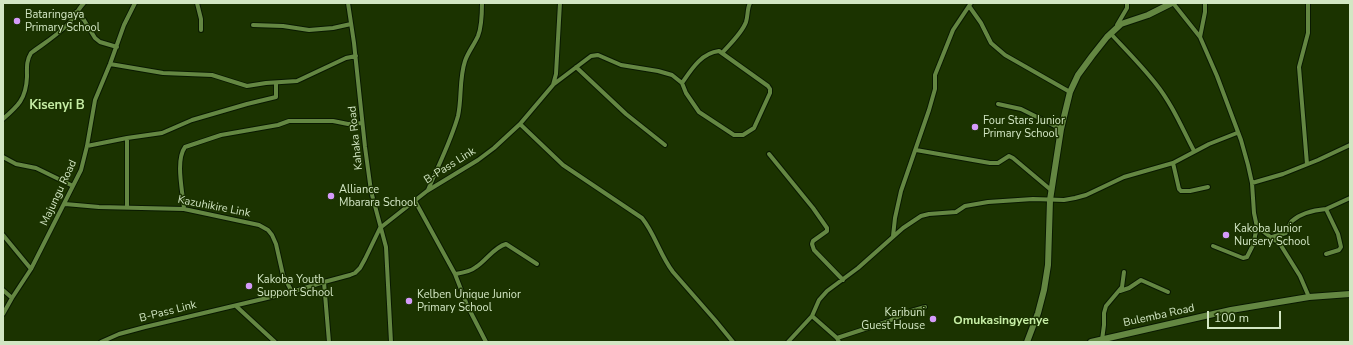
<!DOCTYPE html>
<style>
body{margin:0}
#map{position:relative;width:1353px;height:345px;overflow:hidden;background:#1b3300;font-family:"Nunito Sans",sans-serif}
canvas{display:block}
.frame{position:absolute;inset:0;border:4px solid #d2e6c3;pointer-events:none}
.scale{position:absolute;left:1207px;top:311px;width:74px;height:18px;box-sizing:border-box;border:2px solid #d2e6c3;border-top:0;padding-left:5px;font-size:12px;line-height:14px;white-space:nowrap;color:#d2e6c3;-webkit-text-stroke:3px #1b3300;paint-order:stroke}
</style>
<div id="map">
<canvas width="1353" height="345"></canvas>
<div class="frame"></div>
<div class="scale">100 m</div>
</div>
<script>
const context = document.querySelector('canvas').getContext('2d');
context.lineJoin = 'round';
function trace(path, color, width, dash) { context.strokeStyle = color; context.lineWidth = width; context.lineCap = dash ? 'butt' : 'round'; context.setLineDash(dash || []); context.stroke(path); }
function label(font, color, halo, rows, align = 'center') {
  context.font = font + ' "Nunito Sans",sans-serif'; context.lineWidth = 3; context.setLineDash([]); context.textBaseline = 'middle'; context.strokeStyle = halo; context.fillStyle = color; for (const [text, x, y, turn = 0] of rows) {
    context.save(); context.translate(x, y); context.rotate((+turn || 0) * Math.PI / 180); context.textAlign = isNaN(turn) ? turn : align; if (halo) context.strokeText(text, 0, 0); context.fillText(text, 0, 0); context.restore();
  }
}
const street = new Path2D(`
 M197 3 201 19V30
 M348 3 354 43 365 147 371 191 386 247 391 342
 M1173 3 1200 37 1217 76 1241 140 1248 165 1252 183 1254 213 1257 227 1253 245 1247 257 1243 258 1213 246
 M969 6 981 23 991 43 1005 55 1070 92
 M76 12 84 20 95 38 100 42 117 47
 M253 25 283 26 309 30 333 28 351 24
 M1117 25 1127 8V3
 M1111 34C1126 50 1142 66 1156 84 1172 104 1182 128 1194 151
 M1200 37 1205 12V3
 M722 53C730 44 742 33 746 22 748 16 747 9 750 3
 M110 64 163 73 212 75 247 86 266 83 297 81 346 58 356 56
 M576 67 626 114 665 145
 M554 84 591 56 598 55 621 65 658 71 672 75 682 83 686 93 699 112 734 135H743L754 128 770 93V89L768 86 719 51C701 53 691 70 682 83
 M998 104 1021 109 1061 129
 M3 119C18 106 26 99 27 77 27 68 26 61 31 53 43 44 58 35 69 23 75 17 78 9 84 3
 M520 124 563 165 642 218C655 234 660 255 673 272L715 320 733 342
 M87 146 127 138 162 133 192 120 247 104 276 97V83
 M916 150 990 163H998L1009 156 1013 158 1051 190
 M769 154 813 208 827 228V231L813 241 812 244 814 250 843 280
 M3 157 16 164 36 168 73 186
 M1173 163 1179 189 1181 191H1190L1208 187
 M1307 164 1299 67 1308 33V3
 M1252 183 1283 174 1318 160 1350 145
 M428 190C438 166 451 141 458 116 462 98 459 79 465 61 468 52 474 45 478 36 482 26 482 14 482 3
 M415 201 455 274 467 305 486 342
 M65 204 99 207 184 209 259 225 268 230 272 235 276 244 283 275 292 292
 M127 207V138
 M184 209C183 192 175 161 185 147L221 135 278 125 289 121H333L348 124 362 123
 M1257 227 1280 244 1300 276 1309 297
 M3 235 31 269
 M893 236 895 218 901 191 929 110 935 89V75L953 30 971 3
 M1272 237 1286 233C1288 230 1289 224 1292 221 1301 213 1315 210 1326 209
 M1326 254 1339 250 1341 247 1338 234 1326 209 1350 198
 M455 274C462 273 470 272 476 267 486 261 494 247 506 244L537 264
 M324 282 329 342
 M3 290 12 298
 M1120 291 1129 288 1141 280 1168 292
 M236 306 275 342
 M3 314 12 298 31 269 81 170 87 146 95 100 110 64 124 25 135 3
 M812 316 837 338 839 342
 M837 338 889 321 911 311 925 307
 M1102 340 1104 325V313L1106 306 1122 287 1124 272
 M101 342 119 334 145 327 292 292 324 282 350 275 355 273 360 268 365 259 380 228 427 191 478 160 494 148 520 124 553 85 556 74 560 3
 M788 342 812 316 819 300 827 291 858 268 903 228 921 216 929 214 956 212 965 206 988 202 1033 199 1064 200 1075 198 1086 195 1124 177 1173 163 1209 144 1237 133`);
const secondary = new Path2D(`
 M1027 342 1038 313 1044 290 1048 265 1050 200 1061 129 1070 92 1078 75 1092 56 1107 37 1121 24 1148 15 1172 3
 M1091 342 1231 310 1309 297 1350 294`);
trace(street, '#091900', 6);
trace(secondary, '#091900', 8);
trace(street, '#648742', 4);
trace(secondary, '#648742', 6);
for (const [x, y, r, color] of [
 [17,21,4,"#d59bfa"],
 [975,127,4,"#d59bfa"],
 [331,196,4,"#d59bfa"],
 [1226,235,4,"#d59bfa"],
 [249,286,4,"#d59bfa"],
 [409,301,4,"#d59bfa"],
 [933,319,4,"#d59bfa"]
]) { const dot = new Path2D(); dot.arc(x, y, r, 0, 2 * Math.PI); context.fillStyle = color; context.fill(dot); trace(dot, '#1b3300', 1.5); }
label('11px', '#d2e6c3', '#1b3300', [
 ["Bataringaya",25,15],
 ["Primary School",25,28],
 ["Four Stars Junior",983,121],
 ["Primary School",983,134],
 ["Alliance",339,190],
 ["Mbarara School",339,203],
 ["Kakoba Junior",1234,229],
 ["Nursery School",1234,242],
 ["Kakoba Youth",257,280],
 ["Support School",257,293],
 ["Kelben Unique Junior",417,295],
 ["Primary School",417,308],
 ["Karibuni",925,313,"right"],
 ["Guest House",925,326,"right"]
], 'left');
label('11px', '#d2e6c3', '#1b3300', [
 ["Kahaka Road",356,138,-96],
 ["B-Pass Link",450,166,-32],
 ["Majungu Road",59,193,-65],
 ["Kazuhikire Link",214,207,11],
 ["B-Pass Link",168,312,-14],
 ["Bulemba Road",1159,316,-12]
]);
label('bold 12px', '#c6eea5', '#1b3300', [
 ["Omukasingyenye",1001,321]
]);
label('bold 13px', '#c6eea5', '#1b3300', [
 ["Kisenyi B",57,106]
]);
</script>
